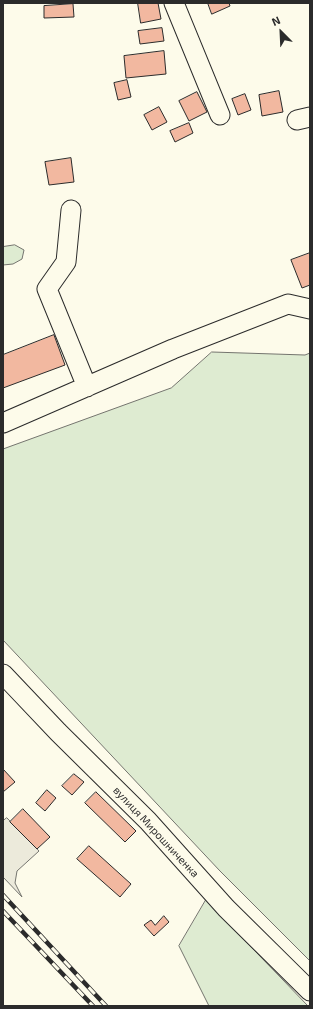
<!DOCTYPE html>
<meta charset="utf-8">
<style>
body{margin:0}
#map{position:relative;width:313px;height:1009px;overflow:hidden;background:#fdfbea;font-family:"Exo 2",sans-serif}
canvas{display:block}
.frame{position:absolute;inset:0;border:4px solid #2b2b2b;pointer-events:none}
.north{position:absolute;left:261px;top:12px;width:40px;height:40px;-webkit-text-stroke:3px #fdfbea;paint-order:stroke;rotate:336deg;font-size:11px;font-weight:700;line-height:16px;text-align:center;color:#2b2b2b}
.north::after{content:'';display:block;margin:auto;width:14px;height:18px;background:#2b2b2b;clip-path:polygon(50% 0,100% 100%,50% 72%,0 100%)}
</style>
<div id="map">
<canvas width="313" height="1009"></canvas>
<div class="frame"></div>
<div class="north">N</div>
</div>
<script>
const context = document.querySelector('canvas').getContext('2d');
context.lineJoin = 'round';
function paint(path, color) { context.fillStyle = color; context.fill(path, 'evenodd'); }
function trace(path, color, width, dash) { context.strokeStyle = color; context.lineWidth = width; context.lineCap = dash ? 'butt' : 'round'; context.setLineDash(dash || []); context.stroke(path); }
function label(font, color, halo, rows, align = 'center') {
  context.font = font + ' "Exo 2",sans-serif'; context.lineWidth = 3; context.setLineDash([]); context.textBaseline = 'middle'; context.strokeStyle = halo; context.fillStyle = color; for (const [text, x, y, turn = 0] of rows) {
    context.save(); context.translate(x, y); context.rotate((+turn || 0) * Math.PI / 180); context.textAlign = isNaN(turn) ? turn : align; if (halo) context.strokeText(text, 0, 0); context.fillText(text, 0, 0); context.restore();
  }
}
const green = new Path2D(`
 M15 245 24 250 22 259 13 264 3 265V247Z
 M212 352 305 355 310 353V961L220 871 3 640V449L171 388Z
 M206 900 308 1006H209L179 946Z`);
paint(green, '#deebd1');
trace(green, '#74746e', 1);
const parking = new Path2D(`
 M7 818 39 851 17 871 15 883 22 897 3 877V821Z`);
paint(parking, '#eceadb');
trace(parking, '#74746e', 1);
const building = new Path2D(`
 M138 3H158L161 19 141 23Z
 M208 3H229L230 6 212 14Z
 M73 4 74 17 44 18V6Z
 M162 28 164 41 140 44 138 31Z
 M164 51 166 74 126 78 124 56Z
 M127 80 131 97 118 100 114 83Z
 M279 91 283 112 262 116 259 95Z
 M197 92 207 112 189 121 179 101Z
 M245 94 251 110 238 115 232 99Z
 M159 107 167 122 152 130 144 115Z
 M189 123 193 133 175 142 170 131Z
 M71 158 74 182 49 185 45 162Z
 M310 253V285L302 288 291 260Z
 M54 335 65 365 3 388V355Z
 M3 769 15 782 3 792Z
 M74 774 84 782 72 795 62 786Z
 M47 790 56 798 45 811 36 803Z
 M96 792 136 831 125 842 85 803Z
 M23 809 50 837 37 849 10 822Z
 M89 846 131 884 120 897 77 859Z
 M164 916 169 922 154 936 144 925 151 920 155 925Z`);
paint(building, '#f2b8a0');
trace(building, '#2b2b2b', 1);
const minor = new Path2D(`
 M174 3 220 115
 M297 120 310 117
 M71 210 66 262 47 289 87 387
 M3 423 173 349 288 304 310 309
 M3 674 58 732 148 821 226 908 310 991`);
trace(minor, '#2b2b2b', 21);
trace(minor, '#fdfbea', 19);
const rail = new Path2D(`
 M3 895 106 1006
 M3 911 93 1006`);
trace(rail, '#2b2b2b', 4.5);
trace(rail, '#fdfbea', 3, [9]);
label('11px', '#2b2b2b', '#fdfbea', [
 ["вулиця Мирошниченка",156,832,47]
]);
</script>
